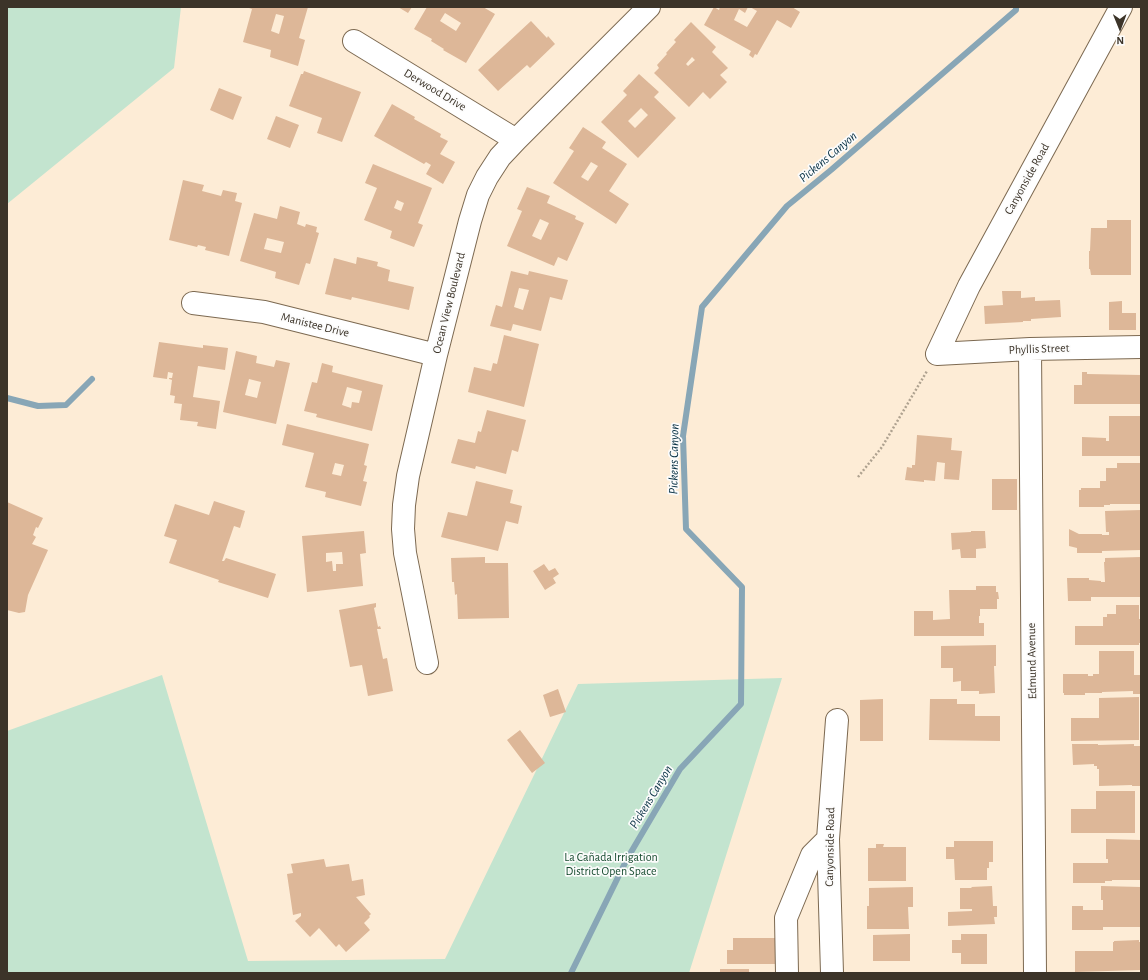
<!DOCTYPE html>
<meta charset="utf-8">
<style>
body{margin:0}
#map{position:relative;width:1148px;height:980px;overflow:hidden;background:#fdecd6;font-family:"Alegreya Sans",sans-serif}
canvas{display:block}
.frame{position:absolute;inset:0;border:8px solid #3c3429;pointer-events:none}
.north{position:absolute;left:1100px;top:8px;width:40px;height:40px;-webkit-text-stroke:3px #fcfcfc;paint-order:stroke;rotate:179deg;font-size:11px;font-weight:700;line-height:16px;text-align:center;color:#3c3429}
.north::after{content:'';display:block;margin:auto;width:14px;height:18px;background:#3c3429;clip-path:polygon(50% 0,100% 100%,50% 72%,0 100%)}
</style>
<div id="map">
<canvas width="1148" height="980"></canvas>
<div class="frame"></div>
<div class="north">N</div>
</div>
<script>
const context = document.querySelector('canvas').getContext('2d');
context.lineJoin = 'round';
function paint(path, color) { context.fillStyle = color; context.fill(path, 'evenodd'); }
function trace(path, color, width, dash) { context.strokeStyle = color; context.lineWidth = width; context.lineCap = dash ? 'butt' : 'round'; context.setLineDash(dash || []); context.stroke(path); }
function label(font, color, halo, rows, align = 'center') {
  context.font = font + ' "Alegreya Sans",sans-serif'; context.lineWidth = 3.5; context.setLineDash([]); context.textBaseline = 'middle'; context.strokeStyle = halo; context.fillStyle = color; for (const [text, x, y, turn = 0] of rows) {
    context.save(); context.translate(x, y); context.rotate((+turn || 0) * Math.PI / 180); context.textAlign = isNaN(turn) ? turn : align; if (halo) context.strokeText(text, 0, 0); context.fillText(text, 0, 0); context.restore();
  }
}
paint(new Path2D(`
 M7 7H181L174 68 7 204Z
 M162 675 248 961 445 959 578 684 782 678 689 973H7V731Z`), '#c3e4cf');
trace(new Path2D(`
 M7 398 38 406 66 405 92 379
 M571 973 627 859 680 769 741 704 742 587 686 529 683 436 702 307 787 206 831 170 1016 10V7`), '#88a6b6', 6);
paint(new Path2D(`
 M246 7H308L299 38 305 40 298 66 270 57 271 50 243 42 252 9ZM276 14 284 16 279 34 271 31Z
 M398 7H412L408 13Z
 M427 7H483L495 14 466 63 443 50 444 49 431 41 432 39 414 29ZM445 13 461 23 456 31 440 21Z
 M714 7 719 10 720 7H748L745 13 739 9 734 20 747 27 757 11 750 7H792L800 12 791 28 777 20 757 55 755 54 753 58 749 55 751 51 704 25Z
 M531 21 547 38 548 36 555 44 530 68 527 65 498 91 478 70Z
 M691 22 716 47 712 52 728 68 720 75 727 82 710 99 703 92 689 107 654 73 659 68 657 65 667 54 666 53 676 42 674 40ZM692 57 695 60 688 66 686 64Z
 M304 71 361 92 342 142 317 133 322 118 289 106 301 74H303Z
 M639 74 659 92 654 97 676 118 638 158 601 122 627 95 623 91ZM641 108 648 115 635 128 628 121Z
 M219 88 242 97 233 120 210 110Z
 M392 104 415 117 414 119 441 134 440 137 448 141 440 154 455 162 443 184 426 174 431 165 426 162 424 164 374 136Z
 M276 116 299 125 290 148 267 139Z
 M583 127 606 142 602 148 627 164 609 191 629 204 616 224 553 183 574 151 569 148ZM591 162 598 166 588 181 581 177Z
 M373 164 432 188 418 223 423 225 414 247 390 238 392 231 364 220 377 188 365 183ZM397 200 404 203 401 211 394 208Z
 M183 180 204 185 202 191 221 196 223 190 237 193 235 201 242 203 229 256 205 250 206 247 198 245 197 247 169 240Z
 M527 187 550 196 547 203 576 216 575 219 584 223 567 261 558 257 554 266 507 246 522 211 517 209ZM540 219 549 223 541 240 532 236Z
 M280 206 300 212 297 224 305 227 306 224 317 227 316 232 319 233 310 264 306 263 299 285 275 278 276 272 240 261 254 213 277 219ZM267 238 284 242 281 253 264 249Z
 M1107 220H1131V275H1091L1090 269H1089V251H1090L1091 228H1107Z
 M357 257 378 262 377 266 390 270 388 281 414 287 409 310 352 297 351 300 325 294 334 258 356 264Z
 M511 271 528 275 529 271 568 280 562 300 550 297 541 331 513 324 511 331 490 326 496 305 502 307ZM519 288 529 290 523 310 514 307Z
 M1002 291H1021V298L1035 297V301L1060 300 1061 317 1031 319V321H1023V322L985 324 984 306 1003 305Z
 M1122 301V313H1136V330H1109V302Z
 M504 335 539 344 524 407 468 392 474 367 491 371 493 363 497 364Z
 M159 342 203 348V345L228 348 225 370 198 366 193 397 220 401 216 429 197 426 198 422 180 420 182 404 174 403 175 396 170 395 172 380 169 379V378H172L173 373 168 372 167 379 153 377Z
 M236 351 257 356 256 363 274 367 276 360 290 363 276 424 223 412ZM249 379 261 382 257 398 245 395Z
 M322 363 333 366 332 372 383 385 372 431 316 417 317 414 304 411 312 382 317 383ZM347 387 362 391 359 403 352 402 351 408 342 405Z
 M1082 372H1087V374L1141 375V404H1074V385H1082Z
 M487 410 526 420 518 452 512 450 506 474 476 466 475 469 451 463 458 439 475 443 478 431 481 432Z
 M1109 416H1141V456H1082V437L1106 438V441H1109Z
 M287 424 369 444 364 465 367 466 363 481 367 482 361 506 325 497 326 492 305 487 314 453 282 445ZM335 463 344 465 341 476 332 474Z
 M917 435 952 438 951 450 962 451 959 480 944 479 945 463 937 462 935 481 924 480V482L905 480 907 467 912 468V465H915Z
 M1117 463H1141V504H1110V505H1104V507H1079V490H1081V488H1100V481H1106V468H1117Z
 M992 479H1017V510H992Z
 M476 481 513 490 510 503 522 506 518 524 506 521 498 551 441 537 448 512 467 516Z
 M214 501 245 511 240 528 234 526 222 561H224L226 558 276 574 268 598 218 582 219 580 169 563 177 540 164 536 175 504 209 515Z
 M7 502 43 518 38 528 36 527 33 535 36 537 32 544 48 550 28 595 25 612 19 613 7 610Z
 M1141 510V550L1102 551V553H1077V548L1069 546V529L1079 534H1102V535H1109V532H1106L1105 511Z
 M364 531 366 553 360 554 363 586 307 592 302 536ZM342 552 343 564H336V571H333L332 561 326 562V553Z
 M971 531H985L986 548 976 549V558H961L960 549 952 550 951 533 971 532Z
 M485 557V563H508L509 618 458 619 457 594 455 595 454 582H452L451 558Z
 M1141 557V597H1091V601H1068L1067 578H1089V580L1101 581V582H1105L1104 562H1105V558Z
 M544 564 549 571 555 568 559 574 553 578 556 583 545 590 533 571Z
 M976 586H996V592H998L999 599H997V609H980V616H979V623H984V636H914V611H933V620L950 619 949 590H976Z
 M376 603V607L374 608 378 627 380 626 381 629H377L383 659 387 658 393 691 368 696 362 665 350 667 339 610Z
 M1116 605H1139V619H1141V643H1139V645H1075V626H1103V617H1107V614H1116Z
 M996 645V666H994L995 693 979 694V691H961V681L953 682V668H941V646Z
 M1099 651H1134V675H1141V694H1133V691L1102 692V693H1085V695H1064V693H1063V674H1088V676H1093V674H1099Z
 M558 689 566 712 550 717 543 695Z
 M1139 697V740L1071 741V718H1099V698Z
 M883 699V741H860V700Z
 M930 699H957V704H975V716H1000V741L929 740Z
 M520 730 545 763 532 773 507 740Z
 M1072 744H1098V745L1134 744V746H1141V786H1132V785L1099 786V769H1097V766H1094V764L1073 765Z
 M1096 791H1135V833H1071V809H1096Z
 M1106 839 1141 840V880H1112V881H1105V883H1073V863H1108V859H1106Z
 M954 841H993V862H989V868H987V880H955L954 859H946V847H954Z
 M876 844H884L883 847H906V881H868V848H876Z
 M324 859 326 867 349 864 352 881 363 879 365 895 356 897 371 914 369 916 370 917 364 923 370 930 346 952 339 944 336 947 319 928 310 937 295 921 301 916V913L293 915 287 874 293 873 291 864Z
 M992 886 993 906H997V917H994L995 924 948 926V912L972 911V909H960V888H972L971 887Z
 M1101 886 1141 887V927H1103V930H1072V906H1083V910H1103V900H1101Z
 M913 887V907H908L909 929H867V906H869V888Z
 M910 934V961H873V935Z
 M961 934H987V964H961V953H952V940H961Z
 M733 938H776V964H727V950H733Z
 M1139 940V942H1141V970L1075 972V951H1113V942H1114V941Z
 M720 969H749V973H720Z`), '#ddb798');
const minor = new Path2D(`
 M1121 7 969 286 937 354 1030 349 1141 347
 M354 41 516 140
 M193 303 264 312 436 355
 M1030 349 1035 973
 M427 663 405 553 403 529 404 505 408 476 436 355 470 221 478 195 487 177 500 157 516 140 649 7
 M787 973 786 918 812 855 828 839
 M832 973 828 839 837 720`);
trace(minor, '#7c6951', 24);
trace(new Path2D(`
 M858 477 882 447 927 371`), '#afa290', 2.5, [2, 2]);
trace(minor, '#fff', 22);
label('12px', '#3c3429', '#fcfcfc', [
 ["Derwood Drive",435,90,31],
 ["Canyonside Road",1027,179,-61],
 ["Ocean View Boulevard",449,303,-76],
 ["Manistee Drive",315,325,14],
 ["Phyllis Street",1039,349,-2],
 ["Edmund Avenue",1032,661,-91],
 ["Canyonside Road",830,847,-89]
]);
label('12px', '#164b2f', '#fcfcfc', [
 ["La Cañada Irrigation",611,857],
 ["District Open Space",611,871]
]);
label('italic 13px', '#073043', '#fcfcfc', [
 ["Pickens Canyon",828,157,-40],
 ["Pickens Canyon",674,459,-89],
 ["Pickens Canyon",651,797,-59]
]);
</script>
